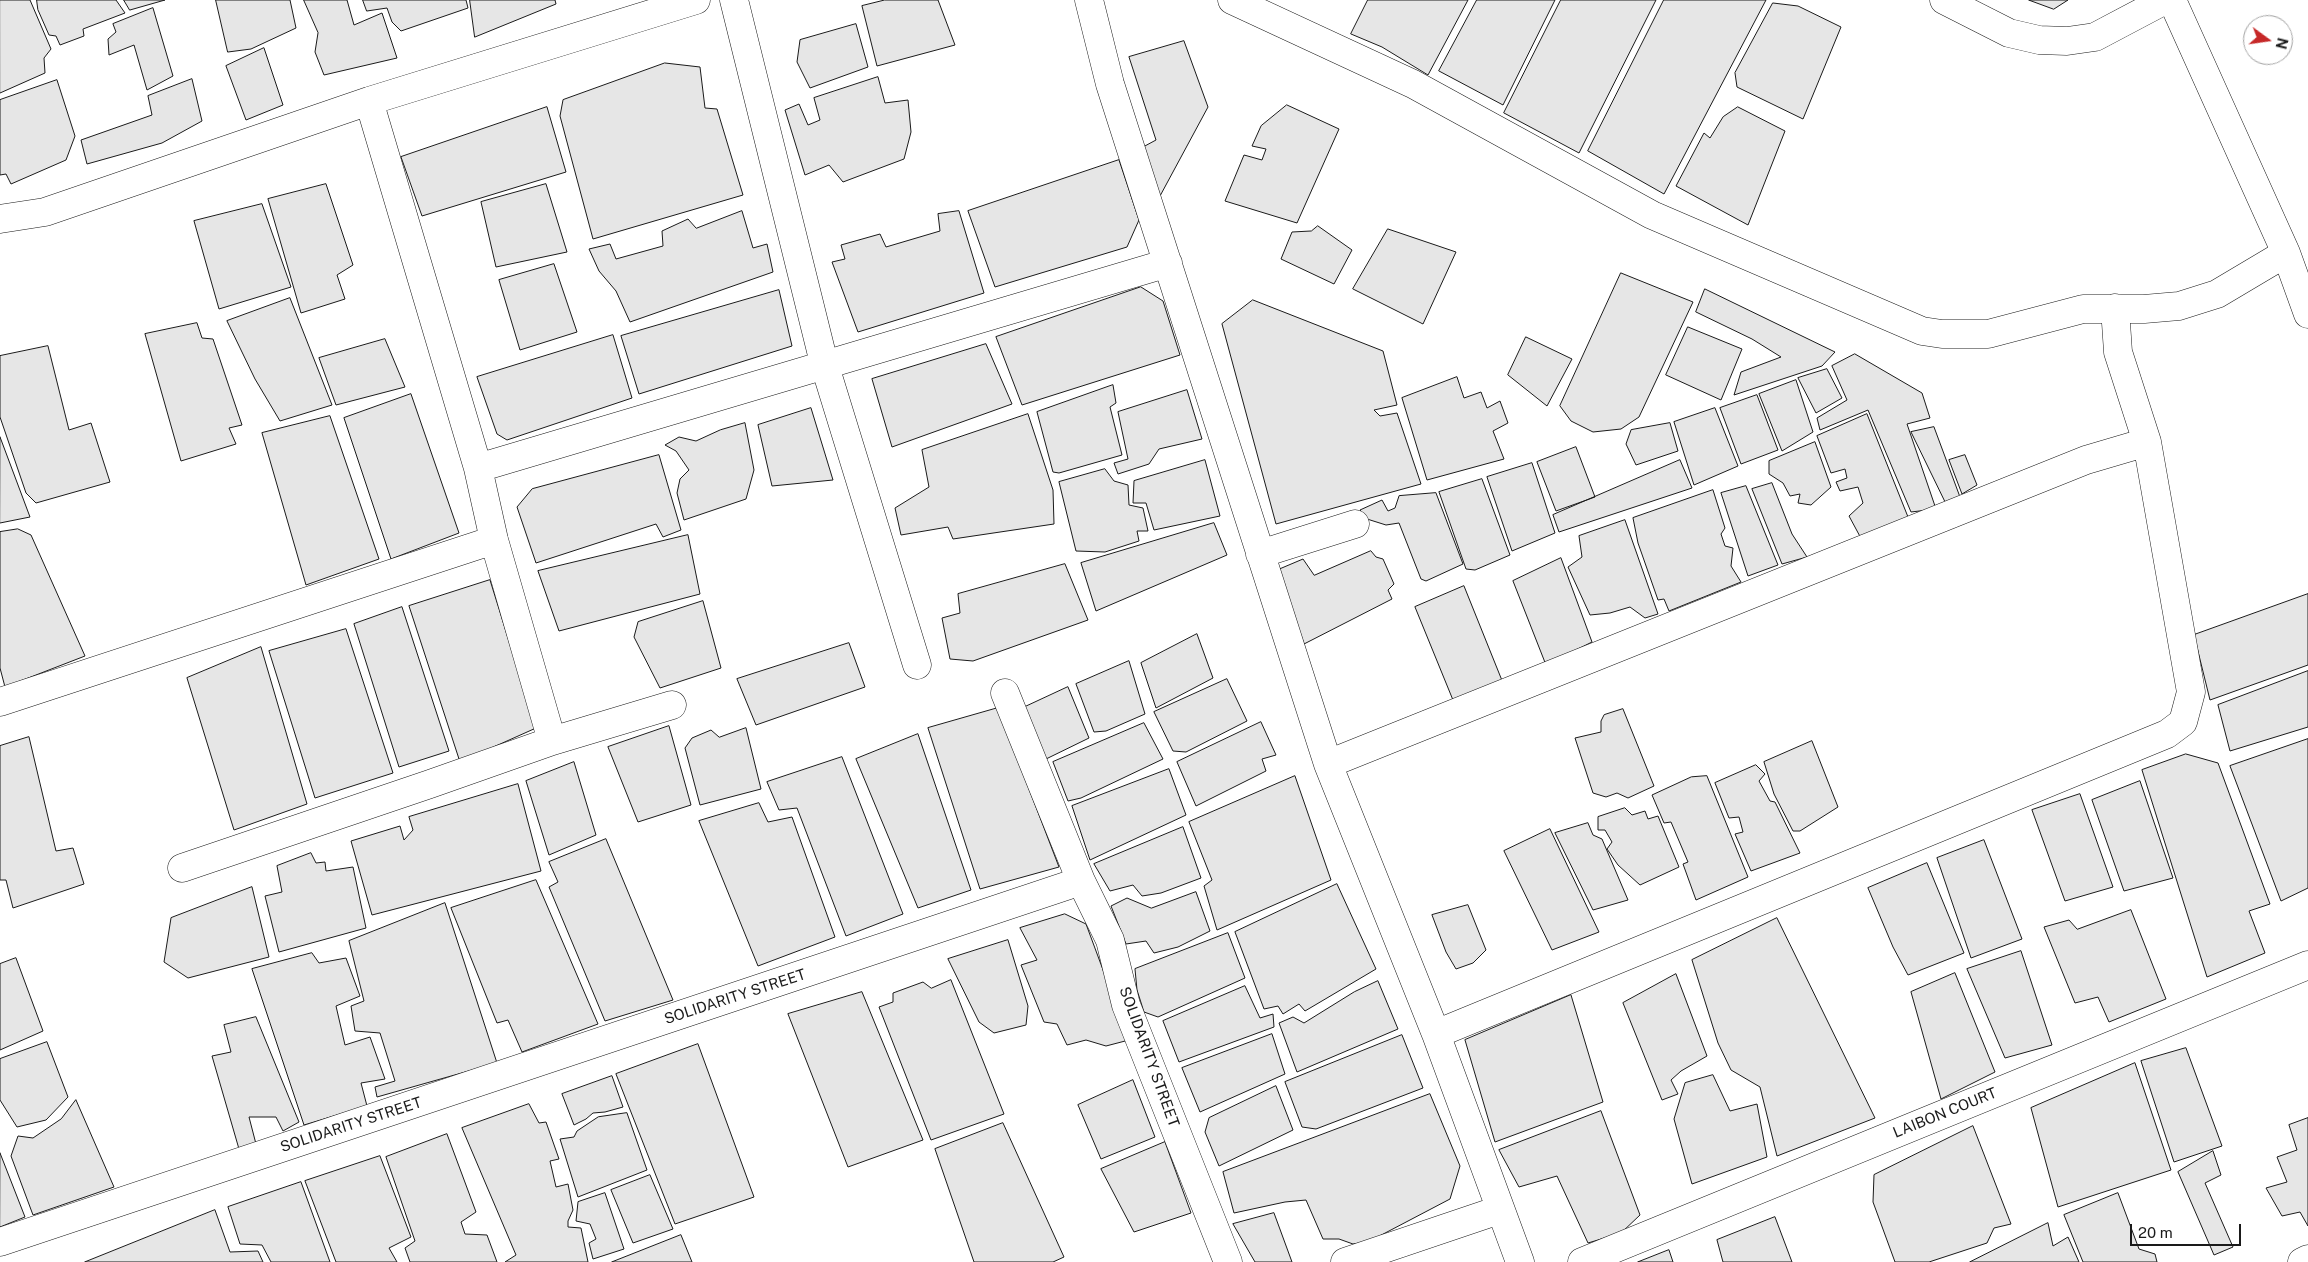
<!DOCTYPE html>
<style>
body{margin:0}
#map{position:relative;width:2308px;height:1262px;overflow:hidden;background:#fff;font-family:"Public Sans",sans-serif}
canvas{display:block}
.north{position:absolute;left:2243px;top:15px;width:50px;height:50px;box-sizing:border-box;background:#fff;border:1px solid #a3a3a3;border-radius:50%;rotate:104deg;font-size:14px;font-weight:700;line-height:20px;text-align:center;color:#1a1a1a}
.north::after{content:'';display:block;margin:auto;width:18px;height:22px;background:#c62828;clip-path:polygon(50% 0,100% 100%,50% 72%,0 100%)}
.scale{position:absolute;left:2130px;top:1224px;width:111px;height:22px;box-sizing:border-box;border:2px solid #1a1a1a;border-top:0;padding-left:6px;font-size:15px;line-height:18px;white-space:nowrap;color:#1a1a1a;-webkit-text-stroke:4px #fff;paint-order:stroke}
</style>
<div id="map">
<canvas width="2308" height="1262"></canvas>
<div class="north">N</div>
<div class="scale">20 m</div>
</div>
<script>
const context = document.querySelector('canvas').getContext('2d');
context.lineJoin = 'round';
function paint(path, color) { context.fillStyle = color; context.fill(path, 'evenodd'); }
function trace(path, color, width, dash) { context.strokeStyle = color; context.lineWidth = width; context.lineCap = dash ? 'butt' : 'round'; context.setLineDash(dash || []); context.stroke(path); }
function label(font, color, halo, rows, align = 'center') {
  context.font = font + ' "Public Sans",sans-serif'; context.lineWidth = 4; context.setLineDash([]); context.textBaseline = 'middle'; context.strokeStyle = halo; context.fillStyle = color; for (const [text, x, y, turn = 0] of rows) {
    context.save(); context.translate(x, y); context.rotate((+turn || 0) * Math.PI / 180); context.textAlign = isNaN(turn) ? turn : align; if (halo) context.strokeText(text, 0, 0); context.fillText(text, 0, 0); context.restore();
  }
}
const building = new Path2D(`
 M0 0H30L51 49 44 58 45 73 0 93Z
 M37 0H116L125 13 83 29 84 36 60 45 56 36 49 35 38 10Z
 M124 0H165L130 10Z
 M216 0H290L296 28 251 49 228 52Z
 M304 0H347L354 25 382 13 397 58 324 75 315 52 318 33Z
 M363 0H466L468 8 401 31 392 22 387 8 367 11Z
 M470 0H555L556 4 475 37Z
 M885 0H938L955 45 877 66 862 6Z
 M1368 0H1468L1428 75 1382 47 1351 34Z
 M1477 0H1555L1503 105 1439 71Z
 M1561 0H1656L1579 153 1504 113Z
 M1664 0H1766L1664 194 1588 151Z
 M2029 0H2068L2054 9Z
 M1773 3 1798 6 1841 27 1803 119 1737 87 1735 73Z
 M153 8 173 76 147 90 134 45 109 55 108 39 116 32 113 24Z
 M856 24 868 67 810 88 797 62 800 40Z
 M1184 41 1208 107 1160 196 1143 147 1156 140 1129 57Z
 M264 48 283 105 246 120 226 66Z
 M665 63 700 67 705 108 717 109 743 195 593 239 560 116 563 100Z
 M878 77 885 103 908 100 911 132 904 159 843 182 829 165 805 175 785 110 799 104 808 125 820 120 814 98Z
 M192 79 202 121 162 143 87 164 81 140 152 115 148 96Z
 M57 80 75 136 66 160 11 184 6 174 0 175V100Z
 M1287 105 1339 129 1297 223 1225 201 1244 155 1262 160 1266 149 1252 146 1261 126Z
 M547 107 566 172 422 216 401 157Z
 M1738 107 1785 131 1748 225 1676 186 1704 133 1710 138 1723 117Z
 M1119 160 1139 220 1127 247 995 287 968 211Z
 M326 184 353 265 337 275 345 299 301 313 268 199Z
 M546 184 567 252 496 267 481 202Z
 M262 204 291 287 219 309 194 221Z
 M742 211 753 248 767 244 773 272 630 322 616 291 599 271 589 249 610 244 616 259 663 246 662 231 688 219 696 228Z
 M959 211 984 293 858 332 832 262 845 259 841 245 880 234 886 247 940 231 938 214Z
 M1318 226 1352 250 1334 284 1281 259 1292 232 1311 231Z
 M1388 229 1456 252 1423 324 1353 289Z
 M554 264 577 332 520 350 499 280Z
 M1621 273 1693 302 1639 417 1621 429 1593 432 1571 421 1560 406Z
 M1141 287 1163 301 1180 355 1022 405 996 337Z
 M1705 289 1835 352 1822 366 1734 395 1741 372 1781 357 1752 339 1696 312Z
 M779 290 792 346 639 394 621 336Z
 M290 298 332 405 280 421 255 379 227 321Z
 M1253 300 1383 351 1397 405 1374 410 1380 416 1397 413 1421 484 1276 524 1222 324Z
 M197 323 202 338 213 339 242 425 229 428 236 444 181 461 145 334Z
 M1688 327 1742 349 1721 400 1666 375Z
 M613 335 632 398 507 440 497 434 477 377Z
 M1526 337 1572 359 1547 406 1508 375Z
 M385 339 405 387 336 405 319 358Z
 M986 344 1012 404 892 447 872 379Z
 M48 346 69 430 91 423 110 482 36 503 26 493 0 417V356Z
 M1855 354 1922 393 1930 418 1907 424 1936 509 1911 512 1868 410 1820 430 1817 418 1847 400 1832 366Z
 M1827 369 1842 398 1816 413 1798 378Z
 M1457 377 1464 398 1481 392 1487 408 1500 401 1508 423 1493 431 1504 459 1427 480 1402 398Z
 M1796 380 1813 432 1782 451 1759 394Z
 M1113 385 1116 403 1110 407 1122 455 1059 473 1053 472 1037 412Z
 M1187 390 1202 439 1159 449 1149 464 1118 474 1114 463 1128 459 1118 412Z
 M411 394 459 533 391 559 344 418Z
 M1757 395 1778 450 1741 464 1720 408Z
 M811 408 833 480 772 486 758 425Z
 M1715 408 1738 466 1694 485 1674 422Z
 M1028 414 1053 490 1054 524 953 539 948 527 901 535 895 508 929 487 922 450Z
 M1867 414 1910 522 1863 542 1849 516 1863 503 1858 487 1840 491 1836 482 1847 478 1845 469 1831 473 1817 436Z
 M330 416 379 559 306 585 262 433Z
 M745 423 754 470 746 499 684 520 677 493 680 479 689 470 676 451 665 445 679 437 696 441 720 430Z
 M1670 423 1678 451 1636 465 1626 444 1631 430Z
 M1934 427 1960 497 1948 508 1911 432Z
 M0 437 30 517 0 523Z
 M1815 442 1831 487 1811 505 1798 503 1800 494 1790 496 1783 483 1769 474V461Z
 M1576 447 1595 497 1556 511 1537 462Z
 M659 455 681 530 663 537 656 524 536 563 517 507 532 489Z
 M1965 455 1977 485 1962 494 1949 460Z
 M1205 460 1220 516 1154 530 1146 503H1133L1134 481Z
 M1680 460 1692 488 1559 532 1553 515Z
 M1532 463 1555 533 1512 551 1487 477Z
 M1105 469 1114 481 1128 485 1129 505 1143 508 1148 531H1137L1139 541 1105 552 1076 551 1059 482Z
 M1482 479 1510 555 1475 570 1466 569 1439 492Z
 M1772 483 1792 534 1807 557 1782 564 1752 489Z
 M1746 486 1778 565 1748 576 1721 493Z
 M1713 490 1725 528 1721 534 1725 546 1733 548 1731 566 1741 582 1669 611 1664 599 1658 600 1638 543 1633 518Z
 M1436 493 1463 564 1426 581 1421 579 1399 523 1386 525 1367 519 1360 510 1382 500 1388 511 1395 508 1399 496Z
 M1625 520 1658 614 1645 618 1630 607 1610 613 1590 615 1568 567 1582 557 1579 536Z
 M1214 523 1227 555 1096 611 1081 563Z
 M18 529 31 535 85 656 5 687 0 668V532Z
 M688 535 700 594 559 631 538 571Z
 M1371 551 1376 557 1383 559 1394 584 1388 590 1392 599 1304 644 1277 570 1303 559 1314 575Z
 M1561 558 1592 642 1546 665 1513 581Z
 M1065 564 1088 620 973 661 950 659 942 618 960 613 958 594Z
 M490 580 536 728 460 762 409 606Z
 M1464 586 1503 683 1455 705 1415 607Z
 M2308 594V665L2210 700 2194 635Z
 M703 601 721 668 660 688 634 637 638 622Z
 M402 607 449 751 399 767 354 624Z
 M346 629 393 773 315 798 269 651Z
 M1197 634 1213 678 1156 708 1141 663Z
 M849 643 865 687 756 725 737 679Z
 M261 647 307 804 234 830 187 678Z
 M1129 661 1145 714 1106 731 1094 732 1076 684Z
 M2308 671V727L2230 751 2218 705Z
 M1227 679 1247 721 1186 752 1173 751 1154 712Z
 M1068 687 1089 738 1046 759 1025 707Z
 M998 708 1059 867 980 889 928 728Z
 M1623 709 1654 786 1628 798 1617 793 1606 797 1593 793 1575 738 1601 732V721L1604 715Z
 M1261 722 1276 755 1262 759 1266 771 1196 806 1177 762Z
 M1144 723 1163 759 1081 798 1068 801 1053 762Z
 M669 726 691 805 638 822 608 747Z
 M746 728 761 789 700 805 685 748 692 738 711 730 719 737Z
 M918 734 971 890 918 908 856 759Z
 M29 737 56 851 73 848 84 884 13 908 6 880H0V746Z
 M2308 739V888L2281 901 2230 766Z
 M1812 741 1838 807 1800 831H1793L1774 794 1764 762Z
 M2186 754 2218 763 2270 904 2249 911 2265 953 2207 977 2142 770Z
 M842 757 903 914 846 936 797 808 779 810 767 782Z
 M574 762 596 835 549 855 526 781Z
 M1756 765 1765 774 1759 781 1770 801 1775 802 1800 853 1751 871 1735 834 1743 832 1739 817 1729 818 1715 783Z
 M1169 769 1186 815 1090 860 1072 806Z
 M1295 776 1331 880 1217 930 1204 886 1212 880 1189 822Z
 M1707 776 1748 877 1696 900 1683 864 1688 862 1671 822 1664 823 1652 795 1691 777Z
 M2140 781 2173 878 2124 891 2092 800Z
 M518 784 541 871 372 915 351 841 400 826 404 840 413 830 409 817Z
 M2080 794 2113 887 2065 901 2032 810Z
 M759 803 768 822 792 817 835 937 758 966 699 821Z
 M1625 808 1632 815 1645 811 1648 819 1658 816 1679 867 1640 885 1618 865 1607 849 1612 842 1605 830H1598V817Z
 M1588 823 1593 835 1602 839 1628 900 1593 910 1555 833Z
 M1183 827 1201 878 1161 893 1142 896 1133 885 1110 891 1094 864Z
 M1550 829 1599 932 1552 950 1504 851Z
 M606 839 673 1000 605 1021 549 887 558 882 549 862Z
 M1984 840 2022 939 1971 958 1937 858Z
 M311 853 316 863 325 862 326 871 353 867 366 928 279 952 265 896 282 892 277 866Z
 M1927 863 1964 953 1908 975 1893 947 1868 888Z
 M536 880 598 1024 522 1052 508 1020 497 1023 451 908Z
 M1337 884 1376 969 1305 1011 1299 1004 1283 1014 1278 1006 1264 1009 1235 932Z
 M252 887 269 957 188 978 164 962 171 918Z
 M1196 892 1210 931 1178 947 1154 953 1146 941 1126 944 1111 906 1127 898 1151 908Z
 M445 903 497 1063 377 1097 375 1087 395 1081 380 1033 355 1031 351 1006 364 1001 349 941Z
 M1468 905 1486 950 1473 963 1456 969 1446 952 1432 915Z
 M2131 910 2166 999 2109 1022 2098 997 2075 1003 2044 927 2069 920 2077 929Z
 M1065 914 1086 924 1129 1040 1106 1046 1086 1040 1067 1045 1057 1024 1044 1022 1021 965 1037 960 1020 928Z
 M1777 918 1875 1118 1777 1156 1760 1087 1731 1070 1718 1043 1692 960Z
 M1228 933 1245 978 1158 1017 1144 1012 1137 990 1135 969Z
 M1008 940 1028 1006 1026 1025 994 1033 979 1022 948 959Z
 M2021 951 2052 1045 2005 1058 1967 969Z
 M312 953 319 963 346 958 360 996 336 1006 345 1045 370 1037 385 1079 361 1083 367 1106 304 1125 252 969Z
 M16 958 43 1031 0 1050V964Z
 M1955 973 1995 1072 1941 1099 1911 992Z
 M1676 974 1707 1056 1681 1071 1671 1080 1678 1094 1662 1100 1623 1003Z
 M951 980 1004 1114 931 1140 879 1007 893 1002V993L923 982 931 988Z
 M1378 981 1398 1029 1297 1072 1279 1023 1293 1017 1304 1023 1354 992Z
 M1245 986 1260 1018 1273 1014 1274 1027 1179 1062 1163 1021Z
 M862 992 923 1140 848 1167 788 1014Z
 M1571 995 1603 1102 1495 1142 1465 1040Z
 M256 1017 299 1122 283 1131 276 1117H249L256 1144 239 1149 212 1056 231 1052 224 1025Z
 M1272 1034 1285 1074 1200 1112 1182 1068Z
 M1402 1035 1423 1088 1316 1129 1302 1127 1285 1082Z
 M47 1042 68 1097 46 1120 17 1127 0 1100V1059Z
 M698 1044 754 1197 675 1224 616 1074Z
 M2186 1048 2222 1146 2174 1162 2141 1061Z
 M2135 1063 2171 1170 2058 1207 2031 1108Z
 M1713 1075 1730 1111 1757 1104 1767 1157 1692 1184 1674 1119 1685 1083Z
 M612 1076 623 1107 605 1112 593 1113 586 1119 574 1125 562 1094Z
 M1133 1080 1155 1137 1101 1159 1078 1105Z
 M1276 1086 1293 1130 1219 1166 1205 1132 1209 1118Z
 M1430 1094 1460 1166 1450 1199 1368 1242 1353 1244 1339 1239H1323L1306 1200 1285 1202 1234 1213 1223 1172Z
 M76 1100 114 1187 33 1215 11 1156 18 1136 33 1138 61 1119Z
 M529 1104 539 1123 546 1122 559 1159 550 1161 556 1187 568 1184 573 1210 568 1221V1227L581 1228 588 1262H505L516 1255 462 1128Z
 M1601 1111 1640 1215 1621 1233 1588 1243 1557 1176 1519 1187 1499 1150Z
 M627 1113 647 1170 578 1197 560 1139 574 1137 577 1131 598 1117Z
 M2308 1118V1226L2300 1212 2282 1216 2266 1188 2287 1182 2277 1157 2297 1150 2289 1125Z
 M1003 1123 1064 1257 1053 1262H974L935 1149Z
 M1973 1126 2011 1224 1994 1228 1987 1243 1929 1262H1895L1873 1202 1874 1175Z
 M447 1134 476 1212 461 1222 465 1234 487 1235 497 1262H410L405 1248 415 1241 386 1157Z
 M1165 1142 1191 1213 1134 1232 1101 1169Z
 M2213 1151 2221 1175 2205 1183 2233 1247 2214 1255 2178 1172Z
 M0 1153 25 1217 0 1227Z
 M380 1156 411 1237 389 1248 397 1262H336L305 1181Z
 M650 1175 673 1229 633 1243 611 1190Z
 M301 1182 330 1262H271L262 1245 240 1244 228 1207Z
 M605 1193 624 1249 593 1259 589 1243 596 1239 590 1224 576 1221 578 1202Z
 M2118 1193 2139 1249 2155 1254 2157 1262H2083L2064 1215Z
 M215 1210 230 1252 258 1251 263 1262H85Z
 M1274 1213 1292 1262H1255L1233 1224Z
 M1775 1217 1792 1262H1723L1717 1240Z
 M2048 1223 2053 1246 2068 1237 2079 1262H1970Z
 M681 1235 692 1262H612Z
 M1669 1250 1673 1262H1638Z`);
paint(building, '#e6e6e6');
trace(building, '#1a1a1a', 1);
const street = new Path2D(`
 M734 0 824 363 917 665
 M1089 0 1110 84 1328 764 1436 1034 1520 1262
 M1232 0 1413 84 1652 215 1922 331 1942 334H1988L2083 309H2144L2179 306 2217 294 2286 253
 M1944 0 2009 33 2039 40 2067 41 2095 37 2165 0
 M2172 0 2286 253 2308 314
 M369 101 478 468 494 540 552 741
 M0 219 45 212 369 101 696 0
 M478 468 1168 263
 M1260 554 1355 524
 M1005 693 1081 881
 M0 702 494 540
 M1328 764 2086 460 2147 442 2118 352 2115 308
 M182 868 430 784 552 741 672 705
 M1436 1034 2167 734 2183 722 2191 692 2147 442
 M0 1242 1081 881 1110 940 1126 1005 1228 1262
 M1345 1262 1499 1210
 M1582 1262 2308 965
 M2302 1262 2308 1259`);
trace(street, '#1a1a1a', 29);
trace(street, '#fff', 28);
label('15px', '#1a1a1a', '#fff', [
 ["SOLIDARITY STREET",735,997,-18],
 ["SOLIDARITY STREET",1149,1057,70],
 ["LAIBON COURT",1945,1113,-22],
 ["SOLIDARITY STREET",351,1125,-18]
]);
</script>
